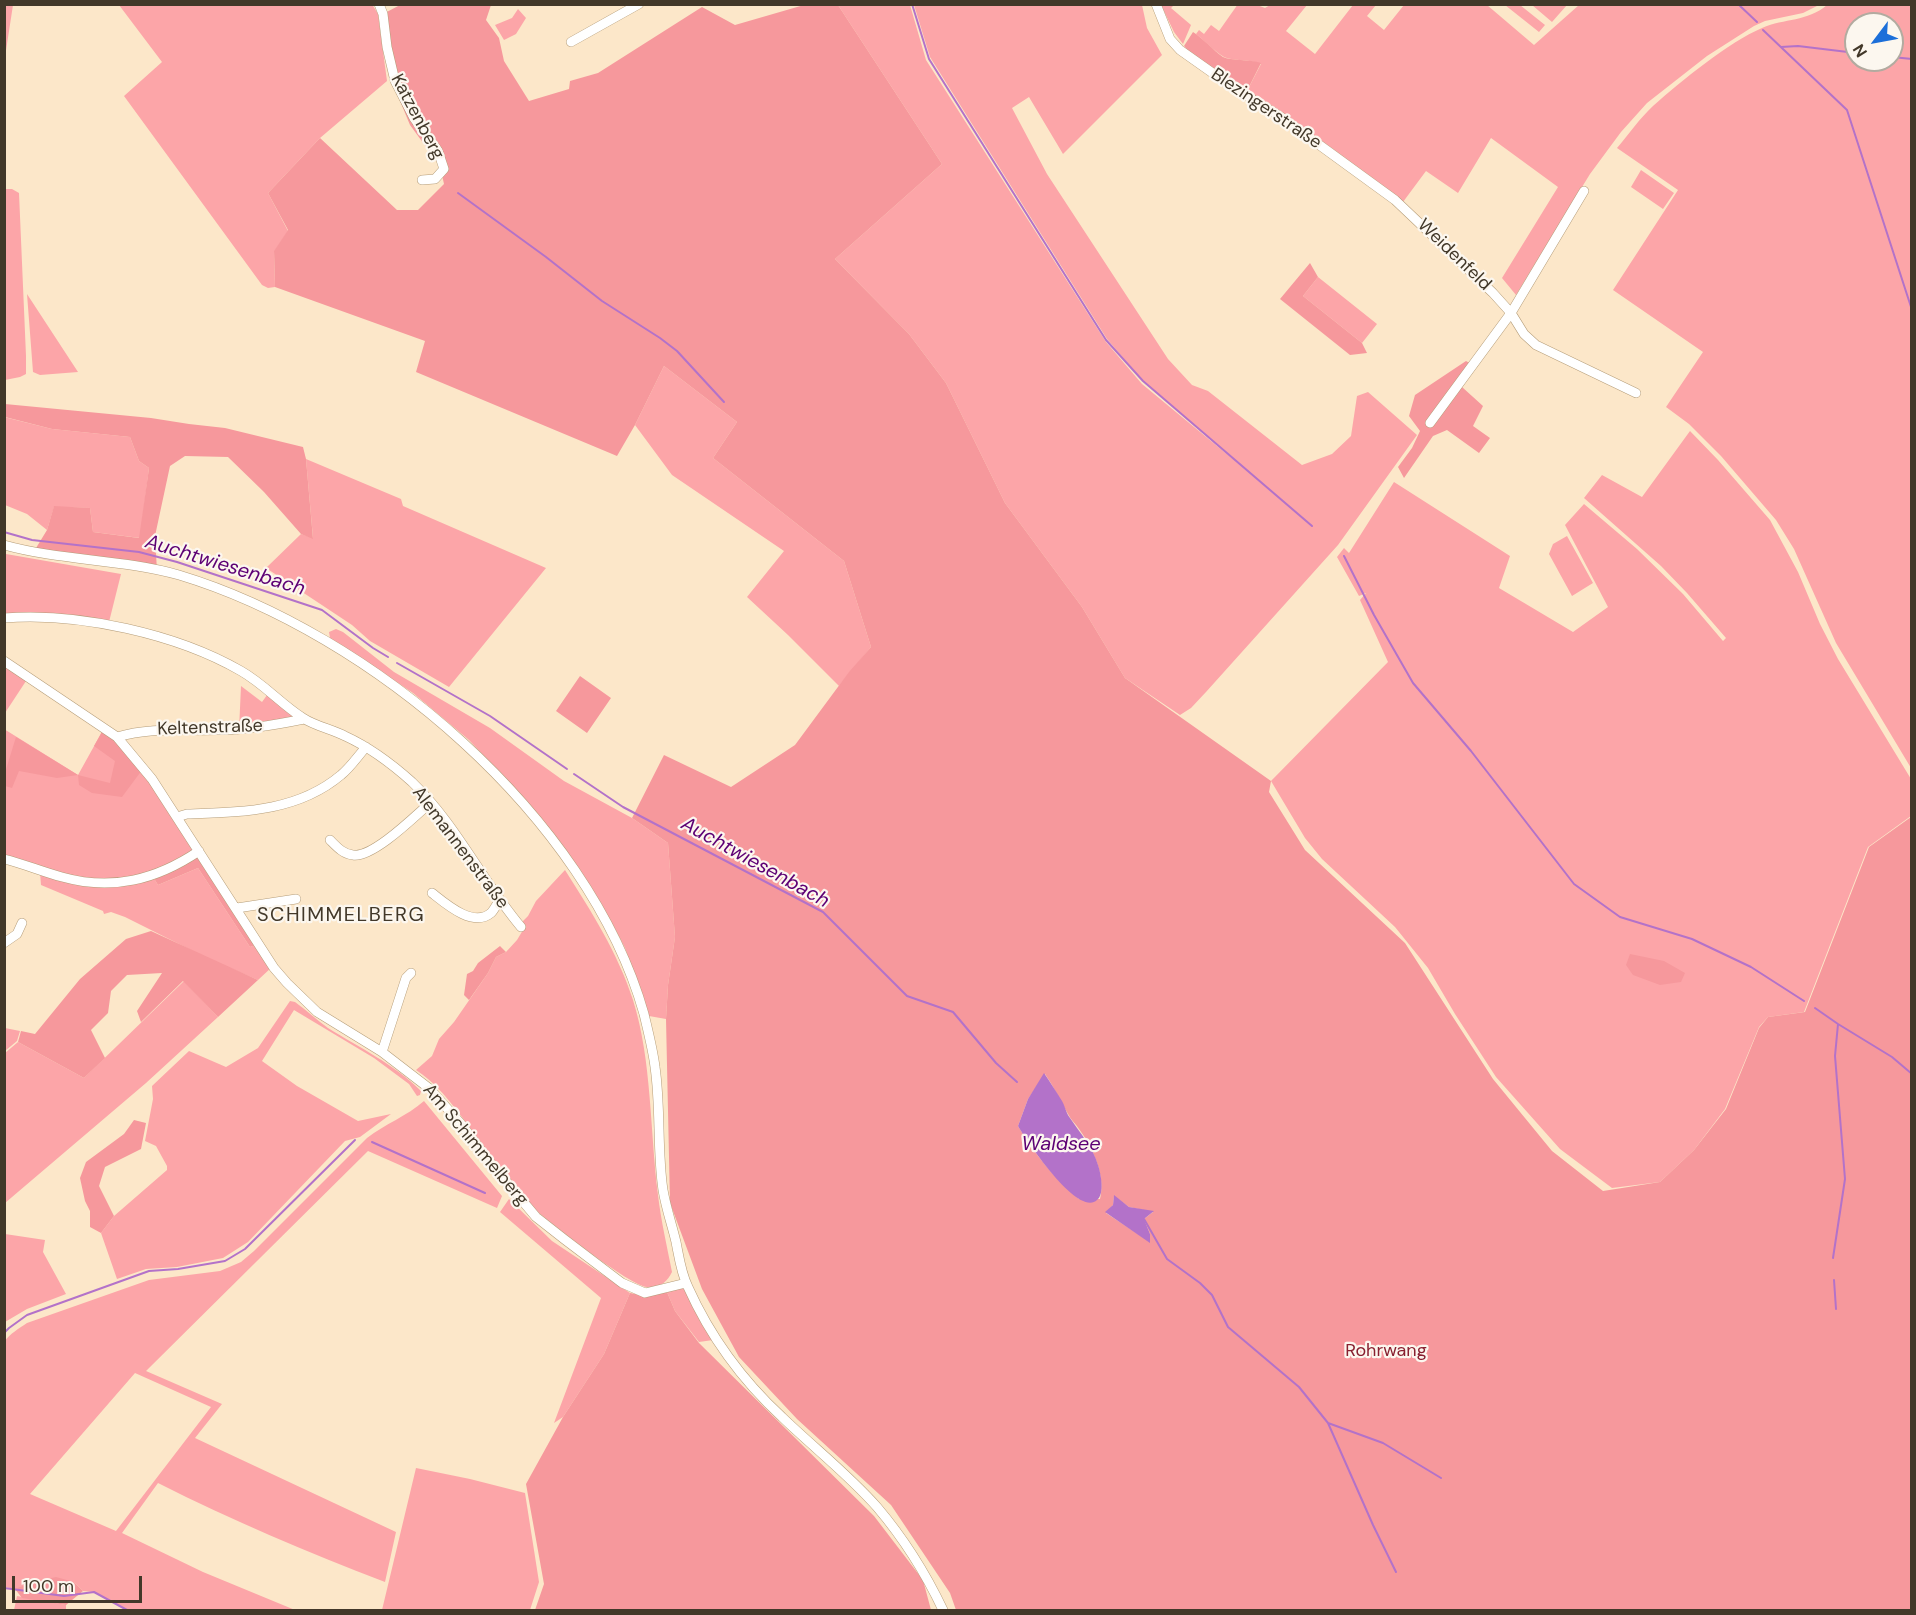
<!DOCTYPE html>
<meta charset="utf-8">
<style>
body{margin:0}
#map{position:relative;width:1916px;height:1615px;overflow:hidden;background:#fce7c9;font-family:"DM Sans",sans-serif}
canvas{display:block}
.frame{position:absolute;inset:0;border:6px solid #423829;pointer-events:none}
.north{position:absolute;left:1844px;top:12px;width:60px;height:60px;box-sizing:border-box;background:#fcf7ef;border:2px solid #b2aba0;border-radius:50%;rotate:238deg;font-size:16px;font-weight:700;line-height:24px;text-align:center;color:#423829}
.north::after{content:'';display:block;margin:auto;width:21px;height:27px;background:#1c6fd9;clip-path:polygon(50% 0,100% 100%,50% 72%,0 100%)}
.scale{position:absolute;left:12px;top:1576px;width:130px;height:27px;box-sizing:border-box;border:3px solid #423829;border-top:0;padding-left:8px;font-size:18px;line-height:21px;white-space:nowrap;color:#423829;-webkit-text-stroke:4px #fcf7ef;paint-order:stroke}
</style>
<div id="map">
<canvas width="1916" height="1615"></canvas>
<div class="frame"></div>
<div class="north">N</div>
<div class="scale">100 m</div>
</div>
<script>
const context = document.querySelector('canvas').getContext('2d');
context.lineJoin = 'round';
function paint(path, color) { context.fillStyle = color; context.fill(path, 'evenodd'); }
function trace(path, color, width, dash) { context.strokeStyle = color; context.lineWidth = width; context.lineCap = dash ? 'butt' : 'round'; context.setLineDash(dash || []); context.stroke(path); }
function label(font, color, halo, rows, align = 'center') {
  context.font = font + ' "DM Sans",sans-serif'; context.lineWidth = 4.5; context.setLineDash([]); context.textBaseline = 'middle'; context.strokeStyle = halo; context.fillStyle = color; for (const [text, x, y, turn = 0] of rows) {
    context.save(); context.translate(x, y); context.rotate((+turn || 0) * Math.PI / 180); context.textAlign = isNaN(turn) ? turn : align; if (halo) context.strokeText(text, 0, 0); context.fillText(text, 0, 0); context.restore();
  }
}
paint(new Path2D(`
 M5 4 13 5 5 57 4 5Z
 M372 4 378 14 387 81 320 138 268 193 288 231 274 252 275 287 268 288 262 285 124 96 162 62 119 5Z
 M1238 4 1257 5 1265 8 1270 5H1307L1286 31 1315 54 1353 5H1376L1367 16 1384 30 1404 5H1487L1534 45 1579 5H1819L1803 13 1765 21 1754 26 1707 56 1647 103 1621 132 1590 174 1516 295 1502 278 1558 187 1491 138 1458 193 1426 171 1403 202 1333 149 1247 91 1261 64C1249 59 1238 61 1227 58 1219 56 1204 40 1196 34L1199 30 1204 34 1211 25 1219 31Z
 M838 5H910L926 60 1106 342 1142 384 1234 460 1143 381 1107 339 930 57 914 5H1142L1147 28 1162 55 1063 154 1029 97 1012 108 1047 174 1168 359 1192 385 1208 391 1302 465 1332 454 1351 436 1357 396 1368 392 1417 435 1338 545 1206 692 1191 708 1180 715 1125 678 1082 607 1005 503 946 383 909 334 835 259 942 164Z
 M1161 5H1174L1171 8 1191 25 1183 44 1174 32Z
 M1505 5H1520L1545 25 1539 32Z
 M1532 5H1567L1552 22Z
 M1827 5H1911V768L1836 643 1794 549 1776 520 1721 456 1689 424 1666 407 1703 352 1613 290 1678 190 1617 148C1629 134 1640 118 1653 106 1681 81 1729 42 1762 28 1785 18 1807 22 1827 5ZM1856 24H1892V60H1856Z
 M518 9 526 18 516 34 504 40 495 25 512 18Z
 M1641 170 1674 193 1663 209 1631 187Z
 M5 189H12L19 193 26 356V374L20 377 5 380Z
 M1318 277 1377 324 1362 343 1303 296Z
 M27 294 78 372 40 375 33 372Z
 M664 366 737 422 713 458 844 561 871 647 839 686 788 635 747 597 784 551 672 475 635 425Z
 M4 417 52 429 130 437 139 461 149 468 140 538 93 532 90 508 54 507 47 530 27 514 5 505Z
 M1690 431 1718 460 1770 520 1798 572 1820 624 1838 659 1911 779V816L1868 847 1804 1012 1768 1017 1759 1027 1725 1109 1694 1150 1660 1182 1612 1188 1560 1149 1496 1077 1455 1014 1428 968 1395 927 1322 859 1305 838 1271 781 1388 662 1360 600 1366 593 1359 596 1337 557 1344 548 1349 553 1394 482 1510 556 1499 588 1573 632 1608 607 1565 525 1584 504 1637 549 1683 594 1723 641 1726 638 1687 593 1661 566 1584 498 1602 475 1642 497Z
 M306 459 401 499 403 506 546 568 449 687 370 641 352 625 266 568 301 534 313 538Z
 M1567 536 1593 583 1572 596 1549 554 1553 544Z
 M6 554 121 574 109 622 5 615Z
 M336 629 343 632 394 672 490 728 564 781 632 818 668 843 675 937 668 985 666 1019 649 1016 625 948 615 929 581 874 524 799 469 740 413 693 330 638 329 632Z
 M5 665 26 681 5 713Z
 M241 686 262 702 270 691 304 719 239 730Z
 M4 729 78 775 103 730 151 780 196 851 152 874 93 882 5 858Z
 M198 868 250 947 258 944 272 967 258 980 209 959 125 917 111 912 104 914 103 911 41 885 40 872 93 886 153 877 158 885Z
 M565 870C591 911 618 953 633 1000 652 1060 650 1132 658 1195 661 1221 667 1246 672 1272 667 1282 659 1289 647 1287 629 1285 554 1226 538 1212 507 1183 484 1145 458 1112 444 1094 435 1083 416 1070L432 1056 439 1039 454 1022 488 973 496 957 506 952 517 940 523 930 521 923 528 916 536 901Z
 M184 981 218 1017 146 1083 5 1203V1053L18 1042 84 1078Z
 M290 1001 295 1002C306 1010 317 1020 328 1028 360 1048 394 1064 421 1091L420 1095 417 1096 409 1084 374 1058 294 1010 262 1061 297 1086 358 1121 391 1114 360 1137 345 1141 248 1242 223 1258 177 1267 146 1269 117 1279 101 1233 114 1216 167 1170V1166L156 1146 145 1141 153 1099 152 1086 189 1051 226 1067 258 1048Z
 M5 1028 20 1031 17 1041 5 1051Z
 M424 1101 502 1196 497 1208 368 1151 146 1371 222 1404 195 1438 396 1532 385 1582C307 1552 233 1521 158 1483L122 1533 203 1572 295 1610H127L94 1592 83 1591 74 1582 15 1589 5 1587 4 1342C11 1333 18 1329 27 1323L149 1280 220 1271 241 1262 254 1251 367 1138C385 1124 407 1116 424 1101ZM135 1373 211 1407 116 1531 30 1494Z
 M509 1199 552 1241 630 1293 604 1354 563 1417 554 1423 601 1298 500 1212Z
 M5 1234 45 1240 43 1252 66 1294 27 1309 5 1322Z
 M685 1287 713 1340 699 1342 675 1311 667 1292Z
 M416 1468 470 1479 525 1493 539 1582 530 1610H382Z
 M17 1596 66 1605V1610H14Z`), '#fca5a8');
paint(new Path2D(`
 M400 5H491L486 20 499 38 504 61 529 101 569 89 570 81 598 73 702 7 735 25 804 5H838L942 164 835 259 909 334 946 383 1005 503 1082 607 1125 678 1271 781 1269 792 1305 850 1405 943 1493 1079 1552 1151 1603 1191 1660 1182 1694 1150 1726 1109 1759 1028 1768 1017 1805 1012 1869 847 1911 817V1610H956L950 1593 891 1505 797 1419 739 1357 702 1289 670 1203 666 1019 668 985 675 937 668 843 632 818 664 755 731 787 795 745 849 672 871 647 844 561 713 458 737 422 664 366 635 425 617 456 416 372 425 341 275 287 274 251 288 230 268 193 320 138 397 210H418L444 184 440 166 410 125 393 84 383 14ZM1045 1074C1054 1087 1060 1100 1068 1114 1071 1120 1076 1124 1079 1129 1093 1148 1106 1176 1100 1199H1079C1053 1176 1036 1156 1018 1126L1028 1099ZM1114 1196 1129 1207 1153 1212 1144 1219 1150 1234V1242L1106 1213 1113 1205Z
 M1193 32C1204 39 1213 50 1223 57 1231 61 1250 59 1261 63L1247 91 1194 58 1184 46Z
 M1310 263 1318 277 1303 296 1362 343 1367 353 1350 355 1280 299Z
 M1466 361 1473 365 1462 387 1483 406 1473 426 1490 438 1479 453 1447 430 1433 436 1404 478 1398 467 1412 448 1420 431 1409 416 1415 395Z
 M5 404 151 418 189 424 225 428 303 447 306 459 313 539 301 534 264 492 228 457 185 456 170 466 155 536 157 571 33 553 47 530 54 506 90 508 93 532 139 538 149 468 139 461 130 437 52 429 5 417Z
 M580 676 611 698 587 733 556 711Z
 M103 730 116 739 142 770 122 797 92 793 79 785 78 775 57 778 19 771 12 788 5 786 4 776 16 737 78 775 110 783 115 761 94 746Z
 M198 853 258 944 250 947 198 868 158 885 153 877Z
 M151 931 258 980 218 1017 183 981 141 1022 137 1011 162 973 127 975 111 991 108 1013 91 1030 105 1058 84 1078 18 1042 21 1031 35 1034 80 979 126 939Z
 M500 946 506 952 496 957 488 973 469 1000 464 995 467 974 473 971 478 963Z
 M1630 954 1664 961 1685 973 1681 982 1660 985 1633 975 1626 965Z
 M134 1120 146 1123 141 1149 105 1167 99 1186 114 1216 101 1233 90 1227V1211L85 1201 80 1178 86 1162 124 1134Z
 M667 1292 675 1311 699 1343 874 1516 923 1580 931 1610H535L544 1584 526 1484 563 1417 604 1354 630 1293 646 1296Z
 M56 1577 74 1582 83 1591 66 1605 22 1598 15 1589 37 1581Z`), '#f6989c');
paint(new Path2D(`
 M1044 1073C1050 1082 1056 1091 1062 1101 1065 1106 1066 1113 1070 1118 1080 1133 1093 1147 1098 1165 1101 1174 1105 1194 1097 1200 1078 1218 1026 1140 1018 1126L1028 1099Z
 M1114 1195 1129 1207 1154 1211 1144 1219 1150 1234V1243L1105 1212 1113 1205Z`), '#b372c9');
trace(new Path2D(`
 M912 4 929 59 1106 340 1143 381 1312 526
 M1738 4 1757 22
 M1763 30 1847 110 1912 310
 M1781 47 1798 46 1856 53
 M1892 57 1912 59
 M458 193 546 257 602 301 660 338 677 351 724 402
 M4 532 32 540 139 552 177 562 322 610 373 648 388 657
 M1344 556 1374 615 1413 683 1471 751 1574 884 1620 917 1692 939 1751 967 1804 1001
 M397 663 490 716 567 769
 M574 774 623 807 823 912 907 996 953 1012 996 1063 1017 1082
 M1815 1008 1838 1024 1835 1056 1845 1179 1833 1258
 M1838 1024 1892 1057 1912 1074
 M372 1142 485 1193
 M1144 1219 1167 1259 1200 1283 1212 1295 1228 1327 1299 1387 1328 1423 1373 1525 1396 1572
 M1834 1280 1836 1309
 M4 1333 9 1328 27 1315 149 1271 178 1269 225 1261 245 1249 355 1140
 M1328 1423 1383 1443 1441 1478
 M4 1588 64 1596 94 1592 127 1610`), '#b372c9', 2);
const minor = new Path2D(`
 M379 4 383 14 387 47 395 81 414 118 438 151 444 169 435 179 422 180
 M1156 4 1170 39 1180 50 1231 86 1281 117 1395 200 1493 293 1511 313 1524 334 1536 345 1636 393
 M571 42 639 4
 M1430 423 1511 313 1584 191
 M4 545C62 561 122 559 179 575 371 633 588 816 644 1014 648 1031 653 1050 655 1067 661 1108 657 1150 663 1190 666 1208 672 1225 676 1242 679 1257 681 1273 688 1287 710 1336 742 1380 782 1417 813 1447 849 1475 877 1507 905 1540 925 1572 943 1610
 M4 618C78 612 177 634 241 671 264 684 281 704 303 718 315 726 331 729 345 736 369 747 392 764 412 782 456 824 482 881 521 927
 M4 661 117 737 152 779 274 968 287 983 317 1012 382 1052 430 1089 461 1124 489 1161 536 1217 564 1239 622 1283 645 1293 686 1283
 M117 737C150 727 182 731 217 730 247 730 275 725 304 719
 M177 817 187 814C242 812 297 812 341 775 350 768 358 756 366 747
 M330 840C337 847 343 854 353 855 373 858 415 816 430 803
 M4 859C24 864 43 872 62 877 112 891 156 880 199 851
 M432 893C446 904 473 928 491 913 494 910 497 904 499 901
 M237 908 296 899
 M4 943 17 934 22 923
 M382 1052 406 978 411 973`);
trace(minor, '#b59d79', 10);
trace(minor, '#fff', 9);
label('18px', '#423829', '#fcf7ef', [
 ["Blezingerstraße",1266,109,34],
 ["Katzenberg",417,117,62],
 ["Weidenfeld",1454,255,44],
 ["Keltenstraße",210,728,-2],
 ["Alemannenstraße",460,848,53],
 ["Am Schimmelberg",475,1145,50]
]);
label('18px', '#882030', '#fcf7ef', [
 ["Rohrwang",1386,1351]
]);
label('italic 20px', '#5d0074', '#fcf7ef', [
 ["Auchtwiesenbach",225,566,17],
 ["Auchtwiesenbach",755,863,29],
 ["Waldsee",1061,1145]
]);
context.letterSpacing = '1.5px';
label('20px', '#423829', '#fcf7ef', [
 ["SCHIMMELBERG",341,916]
]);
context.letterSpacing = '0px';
</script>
